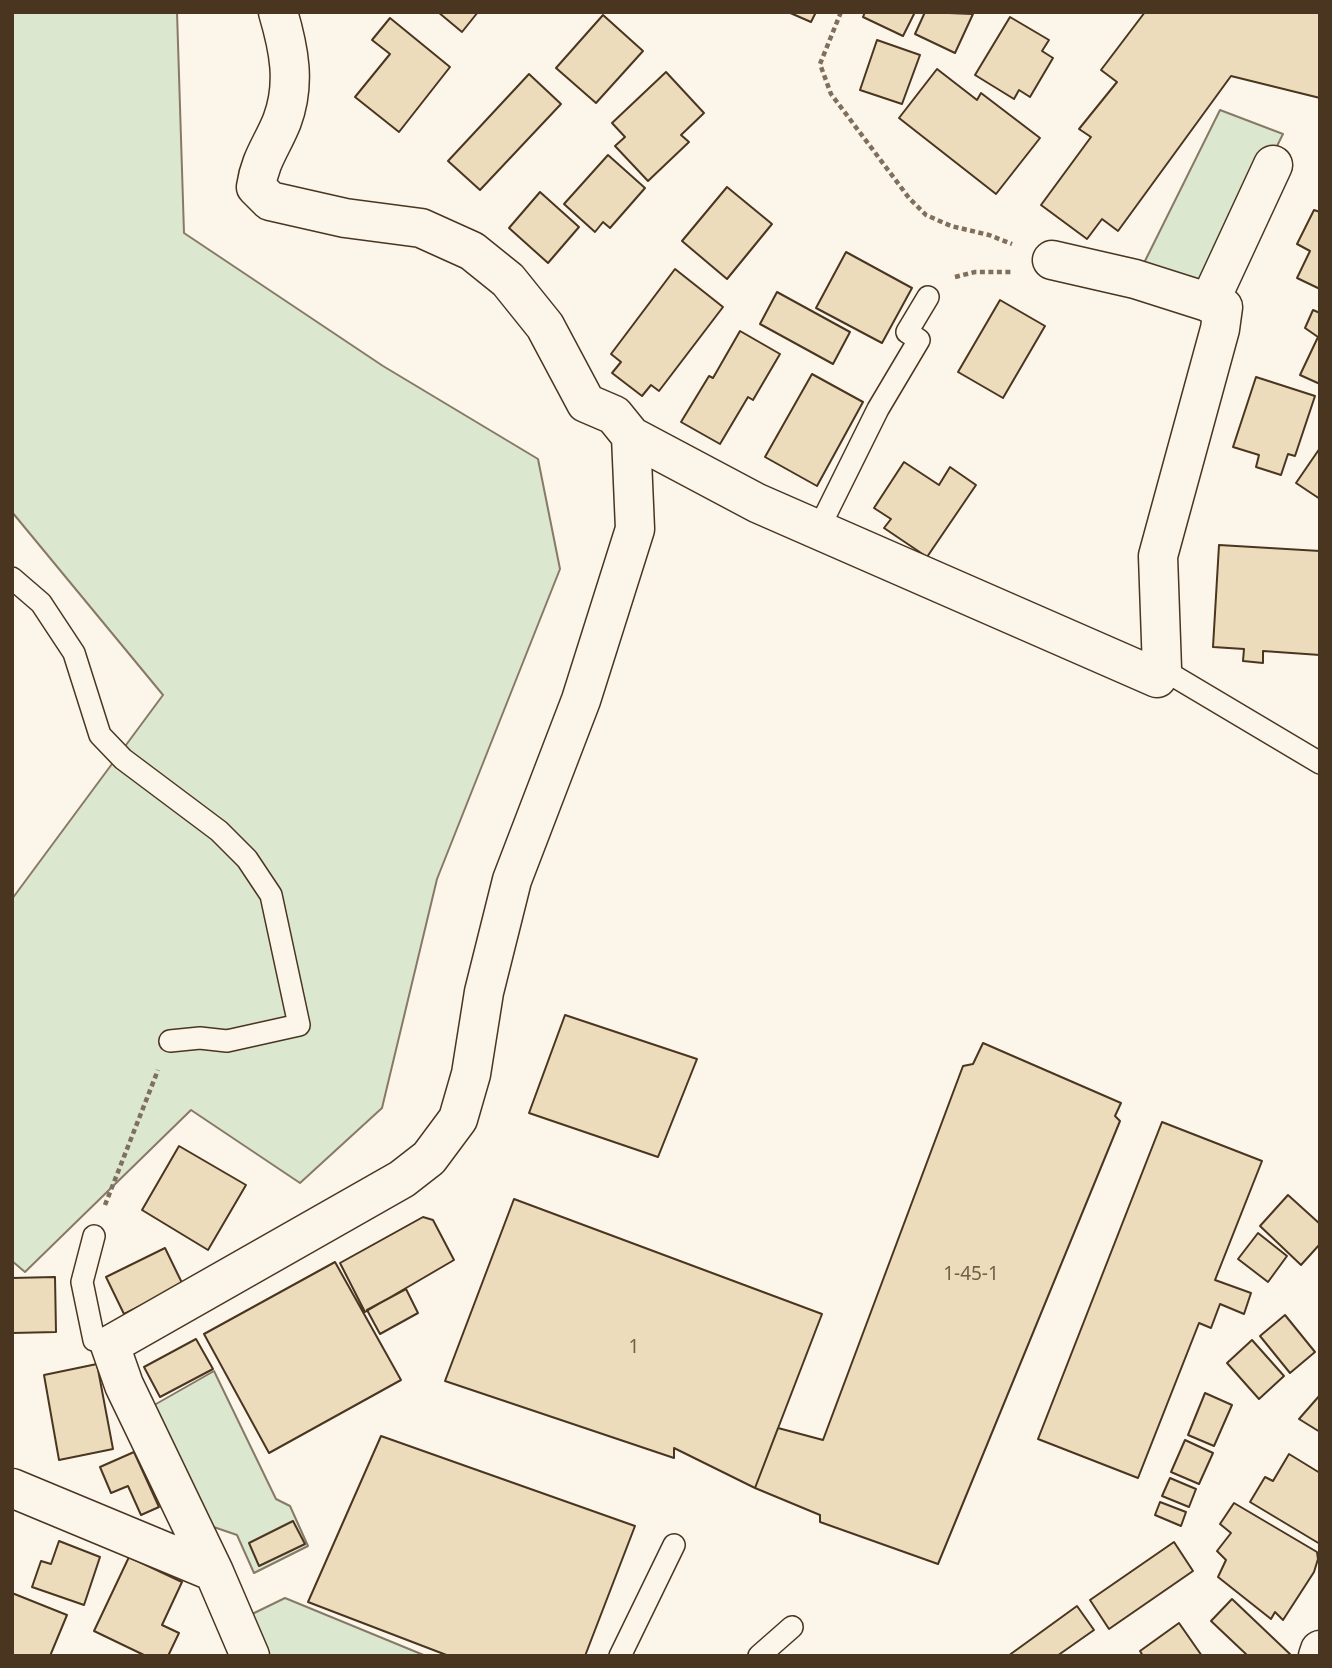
<!DOCTYPE html>
<style>
body{margin:0}
#map{position:relative;width:1332px;height:1668px;overflow:hidden;background:#fbf6e9;font-family:"Noto Sans",sans-serif}
canvas{display:block}
.frame{position:absolute;inset:0;border:14px solid #4a3520;pointer-events:none}
</style>
<div id="map">
<canvas width="1332" height="1668"></canvas>
<div class="frame"></div>
</div>
<script>
const context = document.querySelector('canvas').getContext('2d');
context.lineJoin = 'round';
function paint(path, color) { context.fillStyle = color; context.fill(path, 'evenodd'); }
function trace(path, color, width, dash) { context.strokeStyle = color; context.lineWidth = width; context.lineCap = dash ? 'butt' : 'round'; context.setLineDash(dash || []); context.stroke(path); }
function label(font, color, halo, rows, align = 'center') {
  context.font = font + ' "Noto Sans",sans-serif'; context.lineWidth = 5; context.setLineDash([]); context.textBaseline = 'middle'; context.strokeStyle = halo; context.fillStyle = color; for (const [text, x, y, turn = 0] of rows) {
    context.save(); context.translate(x, y); context.rotate((+turn || 0) * Math.PI / 180); context.textAlign = isNaN(turn) ? turn : align; if (halo) context.strokeText(text, 0, 0); context.fillText(text, 0, 0); context.restore();
  }
}
const green = new Path2D(`
 M12 12H177L184 233 383 366 538 459 560 569 437 879 382 1108 300 1183 191 1110 25 1272 12 1261V899L163 695 12 512Z
 M1220 110 1283 134 1206 288 1141 269Z
 M214 1371 276 1499 290 1506 308 1546 254 1573 237 1535 202 1523 149 1408Z
 M285 1598 426 1656H263L246 1617Z`);
paint(green, '#dce7d0');
trace(green, '#887966', 2);
const building = new Path2D(`
 M438 12H478L462 32Z
 M788 12H816L811 22Z
 M865 12H915L903 36 863 17Z
 M925 12 973 14 955 53 915 34Z
 M1145 12H1320V98L1231 76 1118 231 1102 219 1087 239 1041 205 1091 137 1079 129 1117 82 1101 70Z
 M603 15 643 51 596 103 556 68Z
 M1010 17 1049 40 1042 51 1053 58 1030 97 1019 90 1014 99 975 75Z
 M390 18 450 67 399 132 355 97 390 54 372 40Z
 M877 40 920 55 902 104 860 90Z
 M937 69 977 100 981 93 1040 138 996 194 899 118Z
 M666 72 704 113 681 135 689 142 648 181 615 146 625 137 612 123Z
 M529 74 561 104 480 190 448 161Z
 M608 155 645 188 610 228 603 222 595 232 564 204Z
 M727 187 772 224 727 279 682 241Z
 M540 192 579 227 548 263 509 228Z
 M1314 210 1320 212V289L1297 278 1310 251 1297 244Z
 M846 252 912 288 882 343 816 308Z
 M675 269 723 307 659 391 651 385 642 396 612 373 621 362 611 354Z
 M777 292 850 332 833 364 760 324Z
 M1000 300 1045 326 1003 398 958 372Z
 M1313 310 1320 313V384L1300 375 1318 337 1305 328Z
 M740 331 780 354 753 400 748 397 720 444 681 422 709 376 713 378Z
 M812 374 863 402 817 486 765 457Z
 M1256 377 1315 396 1295 456 1288 454 1281 475 1256 467 1259 455 1233 447Z
 M1320 448V499L1296 483Z
 M904 462 939 485 950 467 976 485 927 557 884 528 891 519 874 508Z
 M1219 545 1320 551V655L1263 651V663L1243 661 1244 649 1213 647Z
 M565 1015 697 1059 658 1157 529 1113Z
 M983 1043 1121 1103 1115 1116 1120 1121 938 1564 820 1522V1515L755 1488 778 1428 823 1440 963 1066 973 1064Z
 M1162 1122 1262 1161 1215 1280 1251 1293 1244 1314 1220 1304 1211 1328 1199 1323 1138 1478 1038 1439Z
 M179 1146 246 1185 208 1250 142 1210Z
 M1288 1195 1320 1224V1244L1301 1265 1260 1226Z
 M514 1199 822 1314 755 1488 674 1448V1458L445 1381Z
 M423 1217 433 1220 454 1260 365 1312 340 1263Z
 M1258 1233 1287 1256 1268 1282 1238 1259Z
 M165 1248 183 1285 124 1314 106 1277Z
 M335 1262 401 1380 269 1453 204 1334Z
 M55 1277 56 1332 12 1333V1278Z
 M406 1289 418 1313 380 1334 367 1310Z
 M1285 1315 1315 1352 1290 1373 1260 1336Z
 M196 1339 213 1369 160 1397 144 1367Z
 M1252 1340 1284 1376 1259 1399 1227 1363Z
 M97 1364 113 1449 59 1460 44 1375Z
 M1205 1393 1232 1405 1214 1446 1188 1435Z
 M1320 1395V1432L1299 1419Z
 M381 1436 635 1526 585 1656H449L308 1602Z
 M1185 1440 1213 1453 1199 1484 1171 1472Z
 M134 1452 159 1507 141 1515 128 1486 111 1493 100 1467Z
 M1289 1454 1320 1473V1544L1250 1502 1265 1477 1273 1481Z
 M1170 1478 1196 1489 1189 1507 1162 1496Z
 M1160 1502 1186 1512 1181 1526 1155 1515Z
 M1234 1503 1317 1552 1318 1559 1314 1572 1283 1620 1275 1612 1271 1619 1218 1577 1226 1560 1217 1551 1231 1533 1220 1524Z
 M293 1521 305 1544 259 1566 249 1543Z
 M59 1541 100 1557 84 1605 32 1587 41 1561 51 1564Z
 M1174 1542 1193 1571 1109 1629 1090 1600Z
 M129 1557 182 1582 162 1625 179 1633 168 1656H146L94 1631Z
 M12 1593 67 1615 50 1656H12Z
 M1232 1599 1292 1656H1248L1211 1621Z
 M1077 1606 1094 1630 1057 1656H1008Z
 M1179 1623 1202 1656H1143L1140 1651Z`);
paint(building, '#ecdcbc');
trace(building, '#4a3520', 2);
const service = new Path2D(`
 M818 530 878 409 919 340 907 332 928 297
 M12 578 41 603 74 653 100 735 123 759 219 831 247 859 271 895 299 1025 227 1041 200 1038 170 1041
 M1162 669 1320 763
 M94 1236 82 1282 94 1340 110 1345
 M620 1656 674 1545
 M759 1656 792 1627`);
const minor = new Path2D(`
 M278 12C289 49 296 84 282 121 272 146 260 159 256 187L270 201 345 218 421 228 472 251 508 280 545 326 586 403 614 415 631 436 757 503 1157 678 1162 669 1158 556 1220 329 1223 307 1135 279 1052 260
 M1209 303 1273 165
 M12 1488 214 1572 250 1656
 M214 1572 124 1385 110 1345 402 1179 429 1158 458 1119 471 1074 484 992 512 880 581 700 635 529 631 436
 M1318 1656 1320 1650`);
trace(service, '#4a3520', 24);
trace(minor, '#4a3520', 41);
trace(new Path2D(`
 M841 12 820 64 831 94 909 198 926 215 951 226 989 235 1012 244
 M955 277 975 272H1012
 M105 1205 158 1070`), '#7f6f5c', 4.5, [5, 3.5]);
trace(service, '#fbf6e9', 21);
trace(minor, '#fbf6e9', 38);
label('19px', '#725f47', null, [
 ["1-45-1",971,1275],
 ["1",634,1348]
]);
</script>
